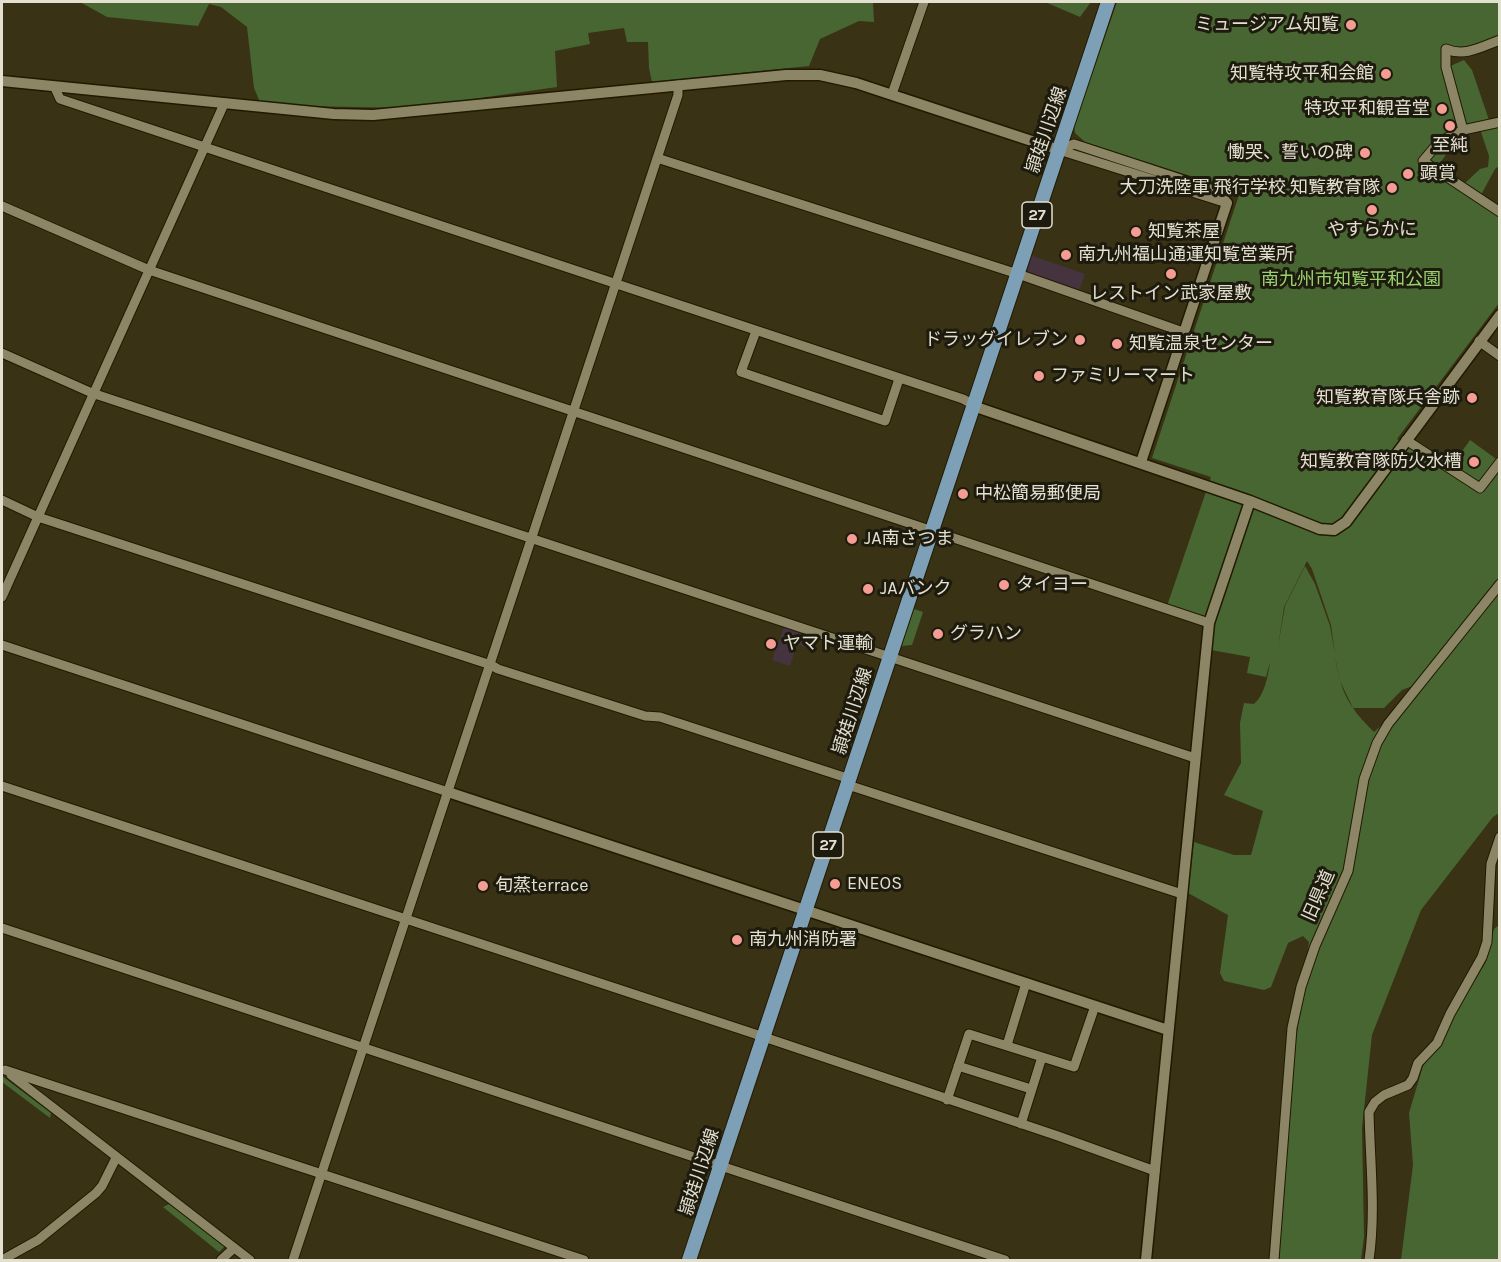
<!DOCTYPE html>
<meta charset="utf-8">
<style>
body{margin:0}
#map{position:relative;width:1501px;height:1262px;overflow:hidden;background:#393215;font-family:Karla,sans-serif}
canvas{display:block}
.frame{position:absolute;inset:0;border:3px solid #e4e0d0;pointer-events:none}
</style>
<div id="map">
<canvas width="1501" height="1262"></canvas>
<div class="frame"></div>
</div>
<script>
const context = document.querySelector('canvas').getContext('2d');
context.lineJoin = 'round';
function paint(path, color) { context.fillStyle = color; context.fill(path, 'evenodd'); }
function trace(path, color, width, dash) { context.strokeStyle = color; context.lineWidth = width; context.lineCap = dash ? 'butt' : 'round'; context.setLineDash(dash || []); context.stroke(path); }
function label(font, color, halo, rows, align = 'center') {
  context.font = font + ' Karla,"Noto Sans JP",sans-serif'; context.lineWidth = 6; context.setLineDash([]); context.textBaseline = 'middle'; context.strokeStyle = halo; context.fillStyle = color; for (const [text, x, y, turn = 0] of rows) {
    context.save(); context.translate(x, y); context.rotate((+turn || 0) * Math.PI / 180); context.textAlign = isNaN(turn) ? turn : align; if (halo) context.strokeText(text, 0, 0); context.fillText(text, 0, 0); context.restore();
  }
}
paint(new Path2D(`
 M1030 255 1085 274 1079 291 1029 273 1026 266Z
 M784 627 812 636 808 648 797 645 790 666 772 660Z`), '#45343f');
paint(new Path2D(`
 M80 2H873L874 22 859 21 820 39 809 66 652 82 649 68 648 42H627L624 28 588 33 590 44 555 51 557 87 410 108 300 106 260 102 254 88 247 27 221 7 209 4 198 26 107 17Z
 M1045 2H1091L1080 17Z
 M1117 2H1499V37L1466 50H1458L1443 44V67L1459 124 1455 142 1440 163 1433 164 1499 216V303L1397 439 1448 471 1470 440 1499 461V577L1415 685 1402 690 1384 708H1353L1340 681 1335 657C1341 693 1348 706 1374 732L1423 688 1499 591V813L1493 817 1421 910 1372 1035 1362 1128 1364 1237 1361 1260H1279L1296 1041 1309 942 1303 936 1288 943 1271 987 1264 990 1224 981 1220 973 1228 915 1188 893 1194 842 1234 855H1251L1263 811 1224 795 1241 763 1240 723 1244 703 1254 704C1265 694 1268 676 1270 662L1266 677 1247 673 1250 657 1211 650 1215 621 1167 606 1211 477 1152 458 1240 192 1085 142 1075 133 1074 126ZM1307 561 1312 569 1331 625 1335 654 1330 626 1315 584 1305 566 1285 606 1278 647 1284 607Z
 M1464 60 1472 70 1489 120 1465 127 1448 67Z
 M1499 125V166L1495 169 1481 195 1464 184 1480 169 1488 167 1489 156 1480 129Z
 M914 609 923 612 912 645 901 646Z
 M1499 925V1260H1401L1413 1165 1409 1113 1423 1066 1486 962 1494 929Z
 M2 1076 51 1113 50 1118 2 1082Z
 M169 1204 225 1246 219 1252 163 1207Z`), '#486632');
const minor = new Path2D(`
 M1500 40C1481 47 1465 57 1446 49V67L1463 130 1439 142 1423 161 1500 212
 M55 88 60 99 963 399 974 405
 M892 94 924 2
 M1463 130 1500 122
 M1059 150 1074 144 1220 192 1227 203
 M1059 150 1227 203
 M657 158 1021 275 1183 332
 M2 206 149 270 1209 623
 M756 331 741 372 885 421 899 379
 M1479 341 1500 356
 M2 353 92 393 1195 758
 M1406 440 1480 488 1500 462
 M2 500 38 517 491 665 498 669 645 716 660 717 850 779
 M2 597 224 104
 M2 645 448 792
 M848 785 1182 894
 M2 786 752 1033 1058 1136 1155 1171
 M2 928 1005 1260
 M1007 1045 1026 983
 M958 1066 1031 1089
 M5 1070 584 1260
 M11 1075 250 1260
 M947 1100 969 1034 1074 1067 1095 1006
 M1021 1124 1042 1057
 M2 1260 38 1240 96 1193 102 1186 116 1158
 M221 1260 234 1248
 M293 1260 678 95V85
 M1274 1260 1292 1028 1301 987 1315 946 1348 871 1364 779 1377 743 1388 724 1500 584
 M1369 1260C1376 1212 1370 1161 1369 1112L1375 1102 1384 1095 1408 1085 1413 1078 1418 1063 1437 1043 1450 1014 1482 957 1487 942 1491 864 1500 837`);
const tertiary = new Path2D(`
 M2 81 334 114 373 115 786 75H820L856 83 1059 150
 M974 405 979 408 1250 501 1320 529 1334 530 1346 522 1500 315
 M1141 462 1227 203
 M448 792 1168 1030
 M1146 1260 1209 623 1250 501`);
const primary = new Path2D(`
 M689 1260 1108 2`);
trace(minor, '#201a00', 11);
trace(tertiary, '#201a00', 13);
trace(primary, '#201a00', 16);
trace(minor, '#8d8666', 9);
trace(tertiary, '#8d8666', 10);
trace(primary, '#7da0b7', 14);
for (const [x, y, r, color] of [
 [1351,25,6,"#f59c93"],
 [1386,74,6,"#f59c93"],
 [1442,109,6,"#f59c93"],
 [1450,126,6,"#f59c93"],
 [1365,153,6,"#f59c93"],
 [1408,174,6,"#f59c93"],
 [1392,188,6,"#f59c93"],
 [1372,210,6,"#f59c93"],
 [1136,232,6,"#f59c93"],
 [1066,255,6,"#f59c93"],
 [1171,274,6,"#f59c93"],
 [1080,340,6,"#f59c93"],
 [1117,344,6,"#f59c93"],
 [1039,376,6,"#f59c93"],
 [1472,398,6,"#f59c93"],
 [1474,462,6,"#f59c93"],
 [963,494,6,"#f59c93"],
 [852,539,6,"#f59c93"],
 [1004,585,6,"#f59c93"],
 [868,589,6,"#f59c93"],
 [938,634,6,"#f59c93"],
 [771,644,6,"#f59c93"],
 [835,884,6,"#f59c93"],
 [483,886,6,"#f59c93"],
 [737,940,6,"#f59c93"]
]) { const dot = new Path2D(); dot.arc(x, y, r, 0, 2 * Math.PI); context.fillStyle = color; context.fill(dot); trace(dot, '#1d1a0e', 2); }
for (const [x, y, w] of [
 [1037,215,30],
 [828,845,30]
]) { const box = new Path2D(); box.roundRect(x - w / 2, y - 13, w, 26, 4.5); context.fillStyle = '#1d1a0e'; context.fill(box); trace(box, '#e4e0d0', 1.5); }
label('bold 16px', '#e4e0d0', null, [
 ["27",1037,215],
 ["27",828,845]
]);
label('18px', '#e4e0d0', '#1d1a0e', [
 ["ミュージアム知覧",1339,25,"right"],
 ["知覧特攻平和会館",1374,74,"right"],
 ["特攻平和観音堂",1430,109,"right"],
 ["至純",1450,146,"center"],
 ["慟哭、誓いの碑",1353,153,"right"],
 ["顕賞",1420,174],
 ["大刀洗陸軍 飛行学校 知覧教育隊",1380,188,"right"],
 ["やすらかに",1372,230,"center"],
 ["知覧茶屋",1148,232],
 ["南九州福山通運知覧営業所",1078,255],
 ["レストイン武家屋敷",1171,294,"center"],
 ["ドラッグイレブン",1068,340,"right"],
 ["知覧温泉センター",1129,344],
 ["ファミリーマート",1051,376],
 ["知覧教育隊兵舎跡",1460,398,"right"],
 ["知覧教育隊防火水槽",1462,462,"right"],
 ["中松簡易郵便局",975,494],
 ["JA南さつま",864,539],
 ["タイヨー",1016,585],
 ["JAバンク",880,589],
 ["グラハン",950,634],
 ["ヤマト運輸",783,644],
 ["ENEOS",847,884],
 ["旬蒸terrace",495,886],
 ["南九州消防署",749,940]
], 'left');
label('18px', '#e4e0d0', '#1d1a0e', [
 ["頴娃川辺線",1047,130,-71],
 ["頴娃川辺線",853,711,-72],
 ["旧県道",1319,896,-66],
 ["頴娃川辺線",700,1172,-72]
]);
label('18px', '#9ad271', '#1d1a0e', [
 ["南九州市知覧平和公園",1351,280]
]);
</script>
